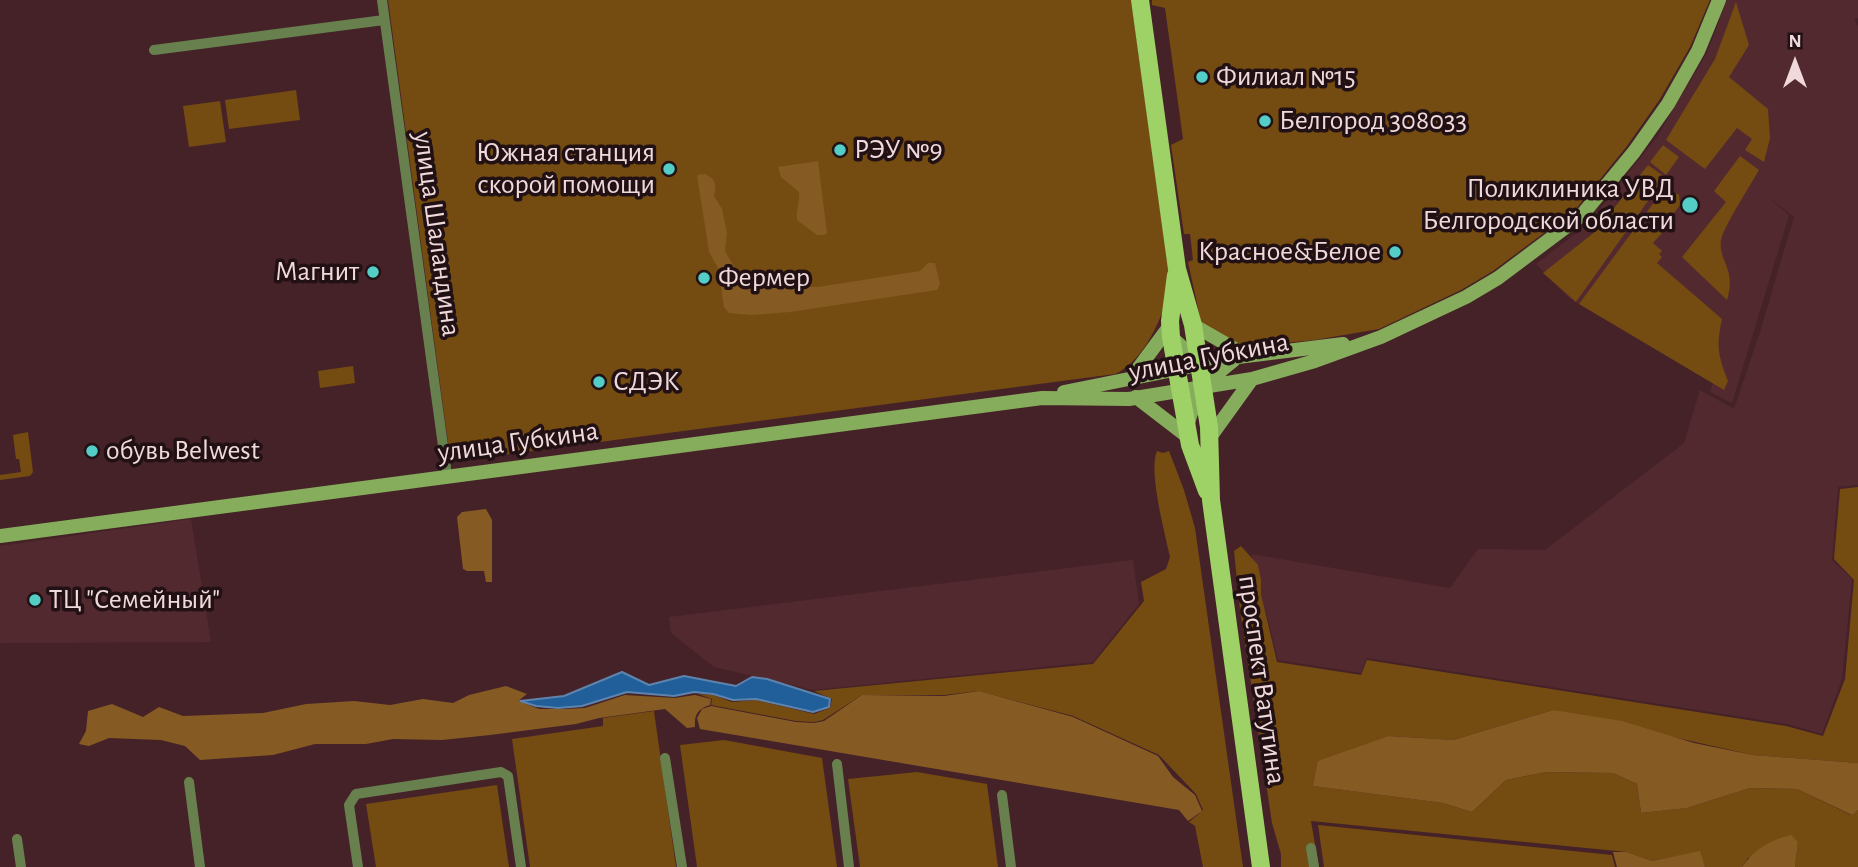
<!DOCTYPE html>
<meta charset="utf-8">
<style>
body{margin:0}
#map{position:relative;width:1858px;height:867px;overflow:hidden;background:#452228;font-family:"Alegreya Sans",sans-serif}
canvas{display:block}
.north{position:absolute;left:1760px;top:28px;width:70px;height:70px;-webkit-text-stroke:5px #211114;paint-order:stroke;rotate:0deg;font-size:19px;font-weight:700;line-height:28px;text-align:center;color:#f0d9db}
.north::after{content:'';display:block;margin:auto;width:24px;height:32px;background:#f0d9db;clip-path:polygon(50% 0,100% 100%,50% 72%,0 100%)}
</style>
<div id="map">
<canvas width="1858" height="867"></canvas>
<div class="north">N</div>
</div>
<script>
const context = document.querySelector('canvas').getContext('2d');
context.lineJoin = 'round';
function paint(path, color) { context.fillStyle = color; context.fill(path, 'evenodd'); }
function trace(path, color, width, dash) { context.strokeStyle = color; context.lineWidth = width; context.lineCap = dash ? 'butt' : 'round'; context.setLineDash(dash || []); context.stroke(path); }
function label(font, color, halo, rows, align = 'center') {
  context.font = font + ' "Alegreya Sans",sans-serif'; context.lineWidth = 7; context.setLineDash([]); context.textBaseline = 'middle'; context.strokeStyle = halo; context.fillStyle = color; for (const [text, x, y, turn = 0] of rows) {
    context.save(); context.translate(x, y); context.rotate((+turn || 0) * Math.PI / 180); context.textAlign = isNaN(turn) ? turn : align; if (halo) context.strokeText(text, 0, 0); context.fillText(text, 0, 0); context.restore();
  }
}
paint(new Path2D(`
 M1727 0H1858V18L1854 19 1858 26V485L1838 487 1832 560 1852 579 1842 679 1822 734 1787 724 1367 658 1361 673 1278 660 1251 554 1450 588 1478 549 1545 550 1684 443 1700 390 1734 409 1760 332 1794 217 1763 193 1789 215 1732 403 1710 392 1713 383 1569 298 1536 264 1588 224 1657 137 1707 53Z
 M191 519 211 642 0 643V546Z
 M1133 560 1139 604 1093 662 813 690 714 667 671 633 669 617Z`), '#532930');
paint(new Path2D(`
 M388 0H1131L1169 272C1167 284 1167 298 1163 310 1155 333 1138 364 1115 374L456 461 451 457 449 450Z
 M1152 0H1710L1690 47 1660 99 1627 146 1576 209 1493 271 1461 290 1379 329 1315 340 1244 347 1201 322 1188 262 1193 260 1190 234H1184L1171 145 1183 139 1165 8 1152 5Z
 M1736 2 1749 45 1729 77 1768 109 1770 138 1764 162 1745 150 1752 139 1737 128 1705 169 1666 140 1715 59Z
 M296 90 300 120 229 129 225 100Z
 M220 101 226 142 189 147 183 106Z
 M1663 145 1679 157 1666 175 1650 162Z
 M1740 156 1759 170C1751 184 1723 228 1721 240 1718 261 1737 269 1727 300L1682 257 1726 202 1714 191Z
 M1648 165 1665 177 1576 302 1543 273 1596 231Z
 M1665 187 1679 195 1680 205 1670 218 1641 220Z
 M1672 222 1653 243 1662 251 1659 254 1662 257 1657 263 1722 319C1716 346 1718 356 1728 381L1724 390 1579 304 1638 224Z
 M353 366 355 383 320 388 318 371Z
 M28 432 33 472 30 476 0 480V475L21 472 19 459H16L13 435Z
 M1157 451 1163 453 1169 451 1184 490 1195 528 1243 867H1203L1195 826 1189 822 1203 810 1196 794 1159 755 1073 716 978 691 944 695H862L823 720 814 722 796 721 711 705 712 699 698 694 713 695 732 702 756 700 814 714 830 708 832 699 814 691 1093 664 1144 601 1141 582 1166 569 1170 557C1165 533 1148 471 1157 451Z
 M1858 487V763L1753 755 1553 710 1453 740 1389 736 1314 786 1443 803 1472 812 1506 780 1546 772 1613 773 1637 784 1641 813 1687 808 1750 788 1797 789 1851 815 1858 810V867H1795L1798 842 1748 858 1742 867H1705L1699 852 1652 861 1627 852 1311 821 1319 867H1281V854L1272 823 1240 610 1234 551 1241 546 1258 565 1261 580V594L1277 662 1361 675 1367 660 1786 726 1823 736 1845 679 1854 580 1834 559 1840 489Z
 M654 711 676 867H530L512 739 603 726V718Z
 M724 740 822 758 837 867H697L680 745Z
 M917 772 987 784 998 867H860L848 779Z
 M497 785 509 867H376L366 804Z
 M1318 825 1612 855 1615 867H1324Z`), '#744b11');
paint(new Path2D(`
 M818 161 827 233 824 235H817L797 220C796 209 800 202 799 192L781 177 778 167Z
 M705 174C717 180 716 185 714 196L722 209 727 233 725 251 739 275 769 286 818 287 920 271 928 263H935L940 284 937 290 790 312 751 315 729 313 724 307 718 268 709 252 697 175Z
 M486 509 492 520V582H486L484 571H467L463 569 457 517 462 512Z
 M506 686 527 694 518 701 539 709H566L585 708 625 695 675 698 695 695 711 699 710 705C698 709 694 714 695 727L687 728 665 709 599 718 576 724 490 735 442 740 393 739 366 744H315L273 755 200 760 185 746 161 740 109 738 89 746 79 744 86 731 88 711 112 704 143 717 159 707 183 716 263 713 306 704 354 701 390 705 423 699 453 703 469 695Z
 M979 691 1073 717 1158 756 1173 777 1195 795 1202 811 1188 821 1179 810 700 729 697 718 702 709 711 706 796 722 814 723 824 721 862 695 944 696Z
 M1553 710 1622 721 1694 743 1753 755 1858 763V810L1852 815 1797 789 1750 788 1687 808 1641 813 1637 784 1613 773 1546 772 1506 780 1472 812 1443 803 1313 786 1318 761 1389 736 1453 740Z
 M1791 835 1798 842 1795 867H1742C1754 849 1771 840 1791 835Z
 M1700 851 1705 867H1617L1613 852H1627L1652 861Z`), '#855b23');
const water = new Path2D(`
 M622 672 649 685 684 676 736 686 752 677 767 679 830 699 829 707 813 712 756 699 733 700 713 694 694 692 674 696 627 692 582 706 558 708 536 706 520 701 564 696Z`);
paint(water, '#205f99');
trace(water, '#5e84ad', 2);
trace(new Path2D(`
 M382 0 447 475
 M154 50 384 20
 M665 758 682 867
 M837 764 849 867
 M189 782 200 867
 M1002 795 1011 867
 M17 839 21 867
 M1311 848 1314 867
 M358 867 349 805 356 794 501 772 508 776 521 867`), '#67804e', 10);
trace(new Path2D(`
 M1193 325 1247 356
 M1171 337 1204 367
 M1132 377 1169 327
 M1064 392 1238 357 1343 344
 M1136 397 1188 437
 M1187 427C1195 393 1207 381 1234 360
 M1211 436 1252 379
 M0 536 1042 398 1129 399 1252 379 1315 361 1381 337 1466 297 1498 278 1582 215 1634 152 1668 104 1698 51 1719 0`), '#86ad5c', 14);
trace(new Path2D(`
 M1140 0 1177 269 1193 325 1209 427 1211 500 1261 867
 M1176 275 1170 321 1171 337 1190 445 1207 491`), '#9ed166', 18);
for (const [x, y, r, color] of [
 [1202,77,7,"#54cdc7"],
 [1265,121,7,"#54cdc7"],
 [840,150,7,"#54cdc7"],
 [669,169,7,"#54cdc7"],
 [1690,205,9,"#54cdc7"],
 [1395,252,7,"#54cdc7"],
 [373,272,7,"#54cdc7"],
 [704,278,7,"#54cdc7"],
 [599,382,7,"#54cdc7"],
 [92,451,7,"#54cdc7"],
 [35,600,7,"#54cdc7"]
]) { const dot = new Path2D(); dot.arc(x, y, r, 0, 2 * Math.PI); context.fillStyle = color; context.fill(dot); trace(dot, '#211114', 2.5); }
label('28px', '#f0d9db', '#211114', [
 ["Филиал №15",1216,77],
 ["Белгород 308033",1279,121],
 ["РЭУ №9",854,150],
 ["Южная станция",655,153,"right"],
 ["скорой помощи",655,185,"right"],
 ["Поликлиника УВД",1674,189,"right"],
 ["Белгородской области",1674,221,"right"],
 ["Красное&Белое",1381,252,"right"],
 ["Магнит",359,272,"right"],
 ["Фермер",718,278],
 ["СДЭК",613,382],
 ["обувь Belwest",106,451],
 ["ТЦ \"Семейный\"",49,600]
], 'left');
label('28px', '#f0d9db', '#211114', [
 ["улица Шаландина",437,234,82],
 ["улица Губкина",1209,357,-11],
 ["улица Губкина",518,442,-8],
 ["проспект Ватутина",1262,680,82]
]);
</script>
